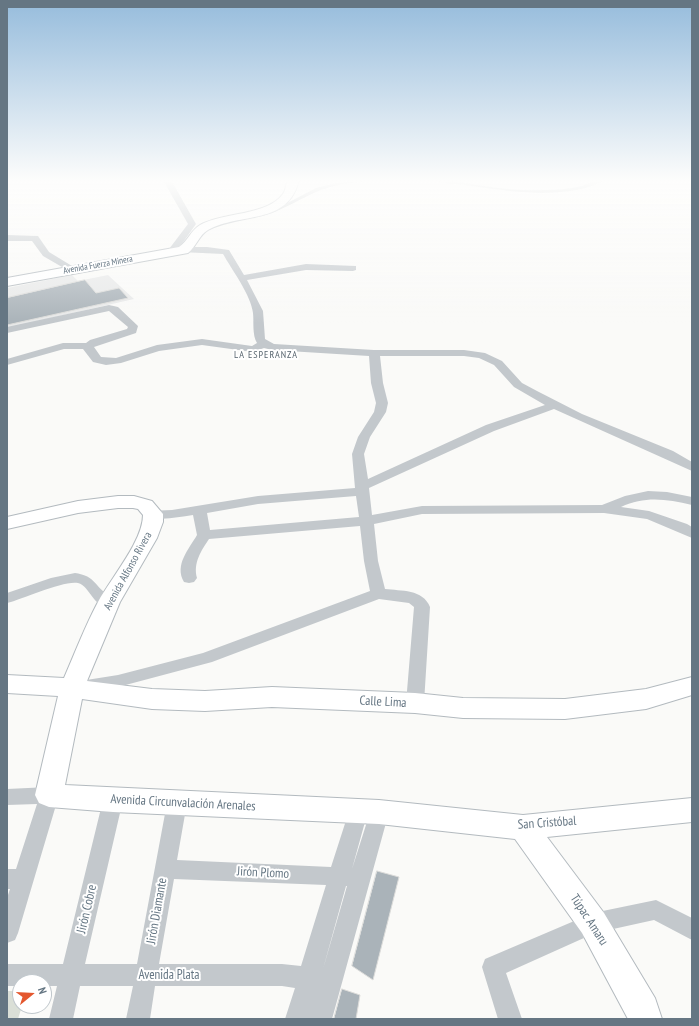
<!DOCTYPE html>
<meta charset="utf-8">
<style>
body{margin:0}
#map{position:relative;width:699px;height:1026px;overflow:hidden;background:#fafaf8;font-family:"PT Sans Narrow",sans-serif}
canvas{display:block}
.frame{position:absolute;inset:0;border:8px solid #657683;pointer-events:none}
.north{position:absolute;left:12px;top:974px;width:40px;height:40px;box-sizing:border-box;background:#fff;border:1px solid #c1c8cd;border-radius:50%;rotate:72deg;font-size:11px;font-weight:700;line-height:16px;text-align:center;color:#657683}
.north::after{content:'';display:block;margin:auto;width:14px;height:18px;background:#e4572e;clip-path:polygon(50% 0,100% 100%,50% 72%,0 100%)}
</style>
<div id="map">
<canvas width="699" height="1026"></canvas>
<div class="frame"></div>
<div class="north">N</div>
</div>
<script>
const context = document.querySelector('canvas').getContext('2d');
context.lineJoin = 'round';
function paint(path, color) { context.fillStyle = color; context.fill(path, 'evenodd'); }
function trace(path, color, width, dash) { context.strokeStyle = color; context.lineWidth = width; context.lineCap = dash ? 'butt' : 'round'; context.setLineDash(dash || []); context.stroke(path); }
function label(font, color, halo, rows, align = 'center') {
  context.font = font + ' "PT Sans Narrow",sans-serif'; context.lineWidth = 4; context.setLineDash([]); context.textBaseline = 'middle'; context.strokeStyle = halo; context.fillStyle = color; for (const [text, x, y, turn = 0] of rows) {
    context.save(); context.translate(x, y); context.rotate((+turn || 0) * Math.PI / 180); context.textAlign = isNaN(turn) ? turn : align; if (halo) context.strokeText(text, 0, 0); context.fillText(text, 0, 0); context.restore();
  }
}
paint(new Path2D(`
 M72 275 78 281 108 275 134 299 7 328V288Z`), '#e8e9e9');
paint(new Path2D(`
 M7 991H20V1006H22L18 1019H7Z`), '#dadfd7');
const building = new Path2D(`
 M85 280 96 293 119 288 128 298 7 325V298Z
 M377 871 399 877 373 980 352 966Z
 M342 989 360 995 356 1019H334Z`);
paint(building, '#aab3b9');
trace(building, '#dcdcda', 1);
const secondary = new Path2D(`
 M288 180H299C288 226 240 212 208 230 199 235 196 247 188 253L7 286V278L179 247C188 241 191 230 200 225 223 212 267 216 283 194 286 190 286 184 288 180Z
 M118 496H134L152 501 163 514V522L157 538 120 602 87 681 152 689 205 691 272 687 415 693 463 698 565 699 646 689 692 677V695L646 709 565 719 463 718 415 713 272 707 205 711 152 709 82 699 65 785 379 800 523 815 692 798V822L547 837 604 913 655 998 662 1019H628L582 933 515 839 379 824 113 812 49 807 39 803 35 795 58 696 7 693V675L64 678C75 653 85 626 98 602 111 578 143 541 143 515L138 509 133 508H118L78 513 7 529V517L78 501Z`);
trace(secondary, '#b3babf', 2);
paint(new Path2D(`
 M355 180H372L370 181C354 182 339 184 324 189 306 194 265 223 249 216L274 210 316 188 332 184Z
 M435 180H442C476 184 510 192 544 190 557 190 569 189 581 186 589 184 597 179 605 180 569 201 505 191 465 185 456 184 443 184 435 180Z`), '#c3c8cc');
paint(new Path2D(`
 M163 180H171L196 224 174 255 171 256 166 253 188 224Z
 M7 235 38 236 49 252 77 269 75 271H69L43 256 32 241H7Z
 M183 247H207L229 250 244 275 306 264 356 266V270L353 271 306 270 247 280 263 311 265 339 274 344 374 350H464L485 353 502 361 522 383 537 391 582 414 673 451 692 462V471L554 409 494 431 369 488 372 515 422 506 602 505 625 496 648 491 667 492 692 497V505C666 499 645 496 621 507L649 511 687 524 692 527V538L647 519 604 513 422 514 374 524 378 561 385 589C401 591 423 589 430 607L424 703 421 708 415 710 409 708 406 703 414 607 409 603 379 599 212 662 118 687 86 693 80 691 77 686 80 681 118 675 203 653 370 591 364 561 360 526 209 539C201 551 193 563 197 578L194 582 189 583 184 582C174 565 189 549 197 535L193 515C178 517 163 521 148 517L146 514 148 511 172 510 258 496 355 488 352 454 358 437 374 412 376 403 371 383 369 356 272 350 264 348 253 352 202 345 159 351 121 363 106 365 93 362 83 349H64L7 365V359L63 343H86L90 340 127 329 128 327 109 311 7 333V327L109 305 118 307 138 326 136 333 94 347 101 357 116 358 157 345 202 339 252 346 257 343C252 335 254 322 253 313 251 295 232 270 223 254L180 252 178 250ZM380 356H464L479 358 494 365 514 387 545 405 486 425 368 479 364 454 370 437 386 412 388 403 383 383ZM356 496 359 517 210 530 207 513 258 504Z
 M75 573C93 576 92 581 104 592 109 596 114 597 117 602L115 606C93 612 92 587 78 583 64 580 23 599 7 603V593L51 578Z
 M49 787 56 789 59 795 18 933 15 940 7 943V898L10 889H7V869H16L37 804 7 805V789Z
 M113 792 120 794 123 800 85 964H137L167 803 170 797 177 795 184 797 187 803 177 860 331 867 351 805 358 803 365 805 368 811 352 869 372 806 379 804 386 806 389 812 332 1019H285L295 988 282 986H155L150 1019H126L133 986H80L73 1019H49L57 986H44V982H20V986H7V964H63L103 800 106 794ZM174 879 326 885 301 966 282 964H159ZM346 886H347L323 969Z
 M656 900 692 918V940L654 920 595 933 506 973 522 1019H498L482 967 485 959 593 913Z`), '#c3c8cc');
paint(secondary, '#fff');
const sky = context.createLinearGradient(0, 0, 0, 323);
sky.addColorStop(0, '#96bcdc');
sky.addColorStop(0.56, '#fdfdfc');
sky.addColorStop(1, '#fdfdfc00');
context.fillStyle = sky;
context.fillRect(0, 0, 699, 323);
label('9px', '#657683', '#fff', [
 ["Avenida Fuerza Minera",98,265,-10]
]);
context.letterSpacing = '1px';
label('10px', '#57646e', '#fff', [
 ["LA ESPERANZA",266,355]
]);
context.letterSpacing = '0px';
label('11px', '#657683', '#fff', [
 ["Avenida Alfonso Rivera",128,571,-61]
]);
label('13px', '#657683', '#fff', [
 ["Calle Lima",383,702,3],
 ["Avenida Circunvalación Arenales",183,803,3],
 ["San Cristóbal",547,823,-4],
 ["Jirón Plomo",263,873,3],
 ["Jirón Cobre",87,909,-77],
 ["Jirón Diamante",157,911,-80],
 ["Túpac Amaru",589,920,57],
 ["Avenida Plata",169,975]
]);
</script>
